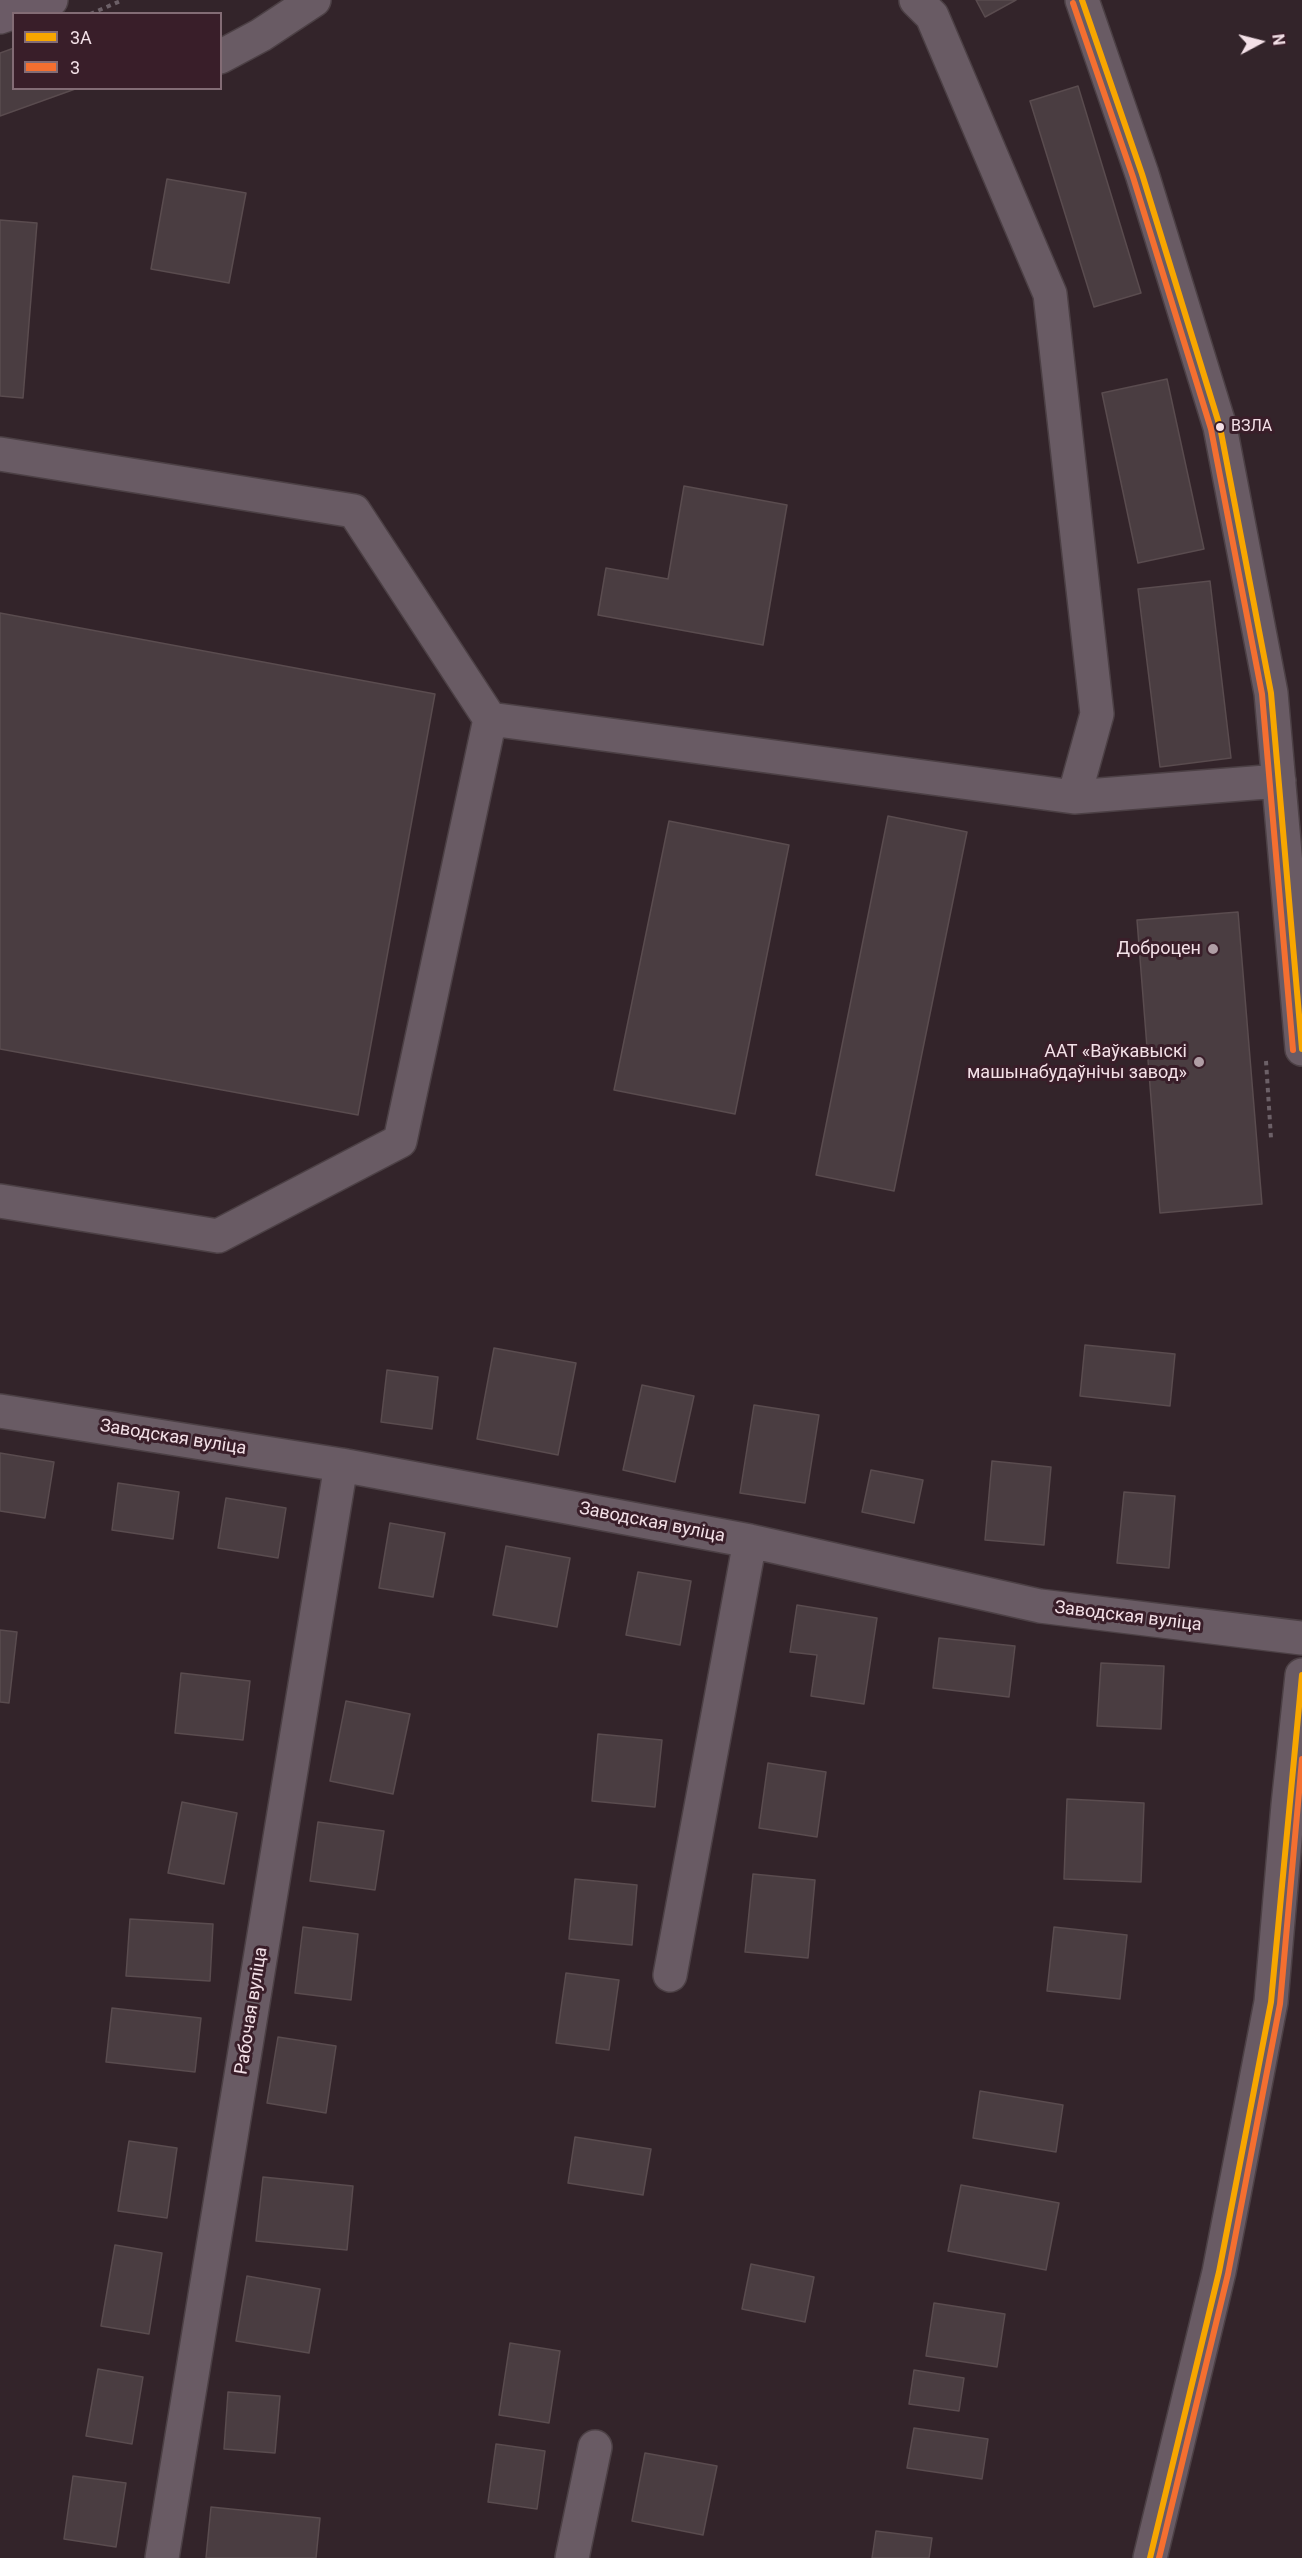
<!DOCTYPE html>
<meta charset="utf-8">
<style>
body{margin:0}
#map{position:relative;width:1302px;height:2558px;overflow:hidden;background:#33242a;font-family:Roboto,sans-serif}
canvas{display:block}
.legend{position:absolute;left:12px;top:12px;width:210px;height:78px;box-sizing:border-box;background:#391e29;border:2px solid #836c75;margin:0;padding:8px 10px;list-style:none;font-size:18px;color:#f3e0e7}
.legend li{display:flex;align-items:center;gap:12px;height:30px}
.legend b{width:30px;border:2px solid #836c75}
.north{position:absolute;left:1230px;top:12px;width:60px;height:60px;-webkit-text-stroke:4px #391e29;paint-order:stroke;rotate:83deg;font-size:16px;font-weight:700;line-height:24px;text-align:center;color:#f3e0e7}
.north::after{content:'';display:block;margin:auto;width:21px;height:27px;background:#f3e0e7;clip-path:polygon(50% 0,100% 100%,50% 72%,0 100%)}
</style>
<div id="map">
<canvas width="1302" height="2558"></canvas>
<ul class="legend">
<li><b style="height:8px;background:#f7a600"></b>3А</li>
<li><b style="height:8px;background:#f46f30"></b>3</li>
</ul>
<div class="north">N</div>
</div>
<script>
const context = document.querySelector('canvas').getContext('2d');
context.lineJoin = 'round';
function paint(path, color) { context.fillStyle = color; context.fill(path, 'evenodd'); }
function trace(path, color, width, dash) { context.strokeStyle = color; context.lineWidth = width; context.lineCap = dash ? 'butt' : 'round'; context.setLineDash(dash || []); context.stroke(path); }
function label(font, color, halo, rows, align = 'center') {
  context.font = font + ' Roboto,sans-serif'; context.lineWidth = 6; context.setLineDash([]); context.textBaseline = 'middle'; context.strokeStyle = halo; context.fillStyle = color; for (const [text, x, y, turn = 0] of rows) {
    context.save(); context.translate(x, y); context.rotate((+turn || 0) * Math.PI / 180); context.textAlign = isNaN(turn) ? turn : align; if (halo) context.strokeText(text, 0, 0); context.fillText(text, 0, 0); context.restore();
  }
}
const building = new Path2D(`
 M976 0H1016L985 17Z
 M14 48V88H78L0 116V53Z
 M1078 86 1141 293 1094 307 1030 101Z
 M167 179 246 193 229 283 151 269Z
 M0 220 37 223 23 398 0 396Z
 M1167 379 1204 549 1138 563 1102 393Z
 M684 486 787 505 763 645 598 615 606 568 668 579Z
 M1210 581 1231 758 1160 767 1138 589Z
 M0 613 435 694 358 1115 0 1049Z
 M888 816 967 832 894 1191 816 1175Z
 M669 821 789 845 735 1114 614 1090Z
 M1238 912 1262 1204 1160 1213 1137 920Z
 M1085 1345 1175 1354 1170 1406 1080 1396Z
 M494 1348 576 1363 558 1455 477 1439Z
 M387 1370 438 1377 432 1429 381 1422Z
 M642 1385 694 1396 675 1482 623 1470Z
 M754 1405 819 1415 805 1503 740 1493Z
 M0 1453 54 1462 45 1518 0 1511Z
 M992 1461 1051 1467 1044 1545 985 1540Z
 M871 1470 923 1480 914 1523 862 1512Z
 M118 1483 179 1492 173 1539 112 1530Z
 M1124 1492 1175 1496 1169 1568 1117 1563Z
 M226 1498 286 1508 278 1558 218 1548Z
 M390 1523 445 1533 433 1597 379 1588Z
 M506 1546 570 1558 557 1627 493 1615Z
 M638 1572 691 1581 680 1645 626 1635Z
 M797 1605 877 1618 864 1704 811 1696 817 1655 790 1652Z
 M0 1630 17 1632 9 1703 0 1702Z
 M939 1638 1015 1646 1009 1697 933 1688Z
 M1101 1663 1164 1666 1161 1729 1097 1726Z
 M181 1673 250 1681 243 1740 175 1733Z
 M346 1701 410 1714 393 1794 330 1781Z
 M598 1734 662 1740 655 1807 592 1801Z
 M768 1763 826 1772 817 1837 759 1828Z
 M1067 1799 1144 1803 1141 1882 1064 1879Z
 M182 1802 237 1813 224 1884 168 1873Z
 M318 1822 384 1831 375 1890 310 1881Z
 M753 1874 815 1880 808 1958 745 1952Z
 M575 1879 637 1885 632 1945 569 1939Z
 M130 1919 213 1924 210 1981 126 1976Z
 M303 1927 358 1934 351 2000 295 1993Z
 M1054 1927 1127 1935 1120 1999 1047 1991Z
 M566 1973 619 1980 609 2050 556 2043Z
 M112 2008 201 2018 195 2072 106 2062Z
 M278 2037 336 2046 326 2113 267 2103Z
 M980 2091 1063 2105 1056 2152 973 2138Z
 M575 2137 651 2149 643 2195 568 2183Z
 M129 2141 177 2148 167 2218 118 2211Z
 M263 2177 353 2186 347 2250 256 2241Z
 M961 2185 1059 2203 1046 2270 948 2251Z
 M115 2245 162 2253 149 2334 101 2326Z
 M751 2264 814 2277 805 2322 742 2309Z
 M247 2276 320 2289 309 2353 236 2341Z
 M934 2303 1005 2314 997 2367 926 2356Z
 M510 2343 560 2351 549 2423 499 2415Z
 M98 2369 143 2377 132 2444 86 2436Z
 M914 2370 964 2378 959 2411 909 2404Z
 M228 2392 280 2396 275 2453 224 2449Z
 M914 2428 988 2439 982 2479 907 2468Z
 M496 2444 545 2451 537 2509 488 2502Z
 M645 2453 717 2466 703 2535 632 2521Z
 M73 2476 126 2483 116 2547 64 2539Z
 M211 2507 320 2518 316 2558H206Z
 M876 2531 932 2538 929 2558H872Z`);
paint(building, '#4a3d41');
trace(building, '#5a4c4f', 1.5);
const minor = new Path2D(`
 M1082 0 1142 174 1220 427 1271 693 1302 1049
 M220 57 261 35 314 0
 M0 454 354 511 490 719 1074 797 1097 714 1050 294 932 16 916 0
 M1074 797 1279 781
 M0 1201 218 1236 400 1141 490 719
 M0 1411 341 1465 750 1541 1040 1606 1302 1638
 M670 1975 750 1541
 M162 2558 341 1465
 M572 2558 595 2447
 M1150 2558 1219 2272 1271 2002 1288 1805 1302 1675`);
const major = new Path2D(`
 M0 17 51 0`);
trace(minor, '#4c4045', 36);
trace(major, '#4c4045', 36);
trace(new Path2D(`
 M90 14 123 0
 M1266 1061 1271 1138`), '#6c6067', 4, [4.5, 4.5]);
trace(minor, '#695b64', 33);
trace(major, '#6b5b66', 33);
trace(new Path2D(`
 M1082 0 1142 174 1220 427 1271 693 1302 1049
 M1150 2558 1219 2272 1271 2002 1302 1675`), '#f7a600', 6);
trace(new Path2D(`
 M1073 3 1133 177 1211 429 1262 694 1293 1050
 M1159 2558 1228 2274 1280 2004 1302 1759`), '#f46f30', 6);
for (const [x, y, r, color] of [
 [1220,427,5,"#f3e0e7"],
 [1213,949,6,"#b09ea5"],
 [1199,1062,6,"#b09ea5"]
]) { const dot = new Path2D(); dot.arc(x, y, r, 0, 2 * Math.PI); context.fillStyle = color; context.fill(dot); trace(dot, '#391e29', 2); }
label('16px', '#f3e0e7', '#391e29', [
 ["ВЗЛА",1231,427]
], 'left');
label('18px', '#f3e0e7', '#391e29', [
 ["Доброцен",1201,949],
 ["ААТ «Ваўкавыскі",1187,1052],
 ["машынабудаўнічы завод»",1187,1073]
], 'right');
label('18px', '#f3e0e7', '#391e29', [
 ["Заводская вуліца",173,1438,9],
 ["Заводская вуліца",652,1523,11],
 ["Заводская вуліца",1128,1617,7],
 ["Рабочая вуліца",252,2011,-81]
]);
</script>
